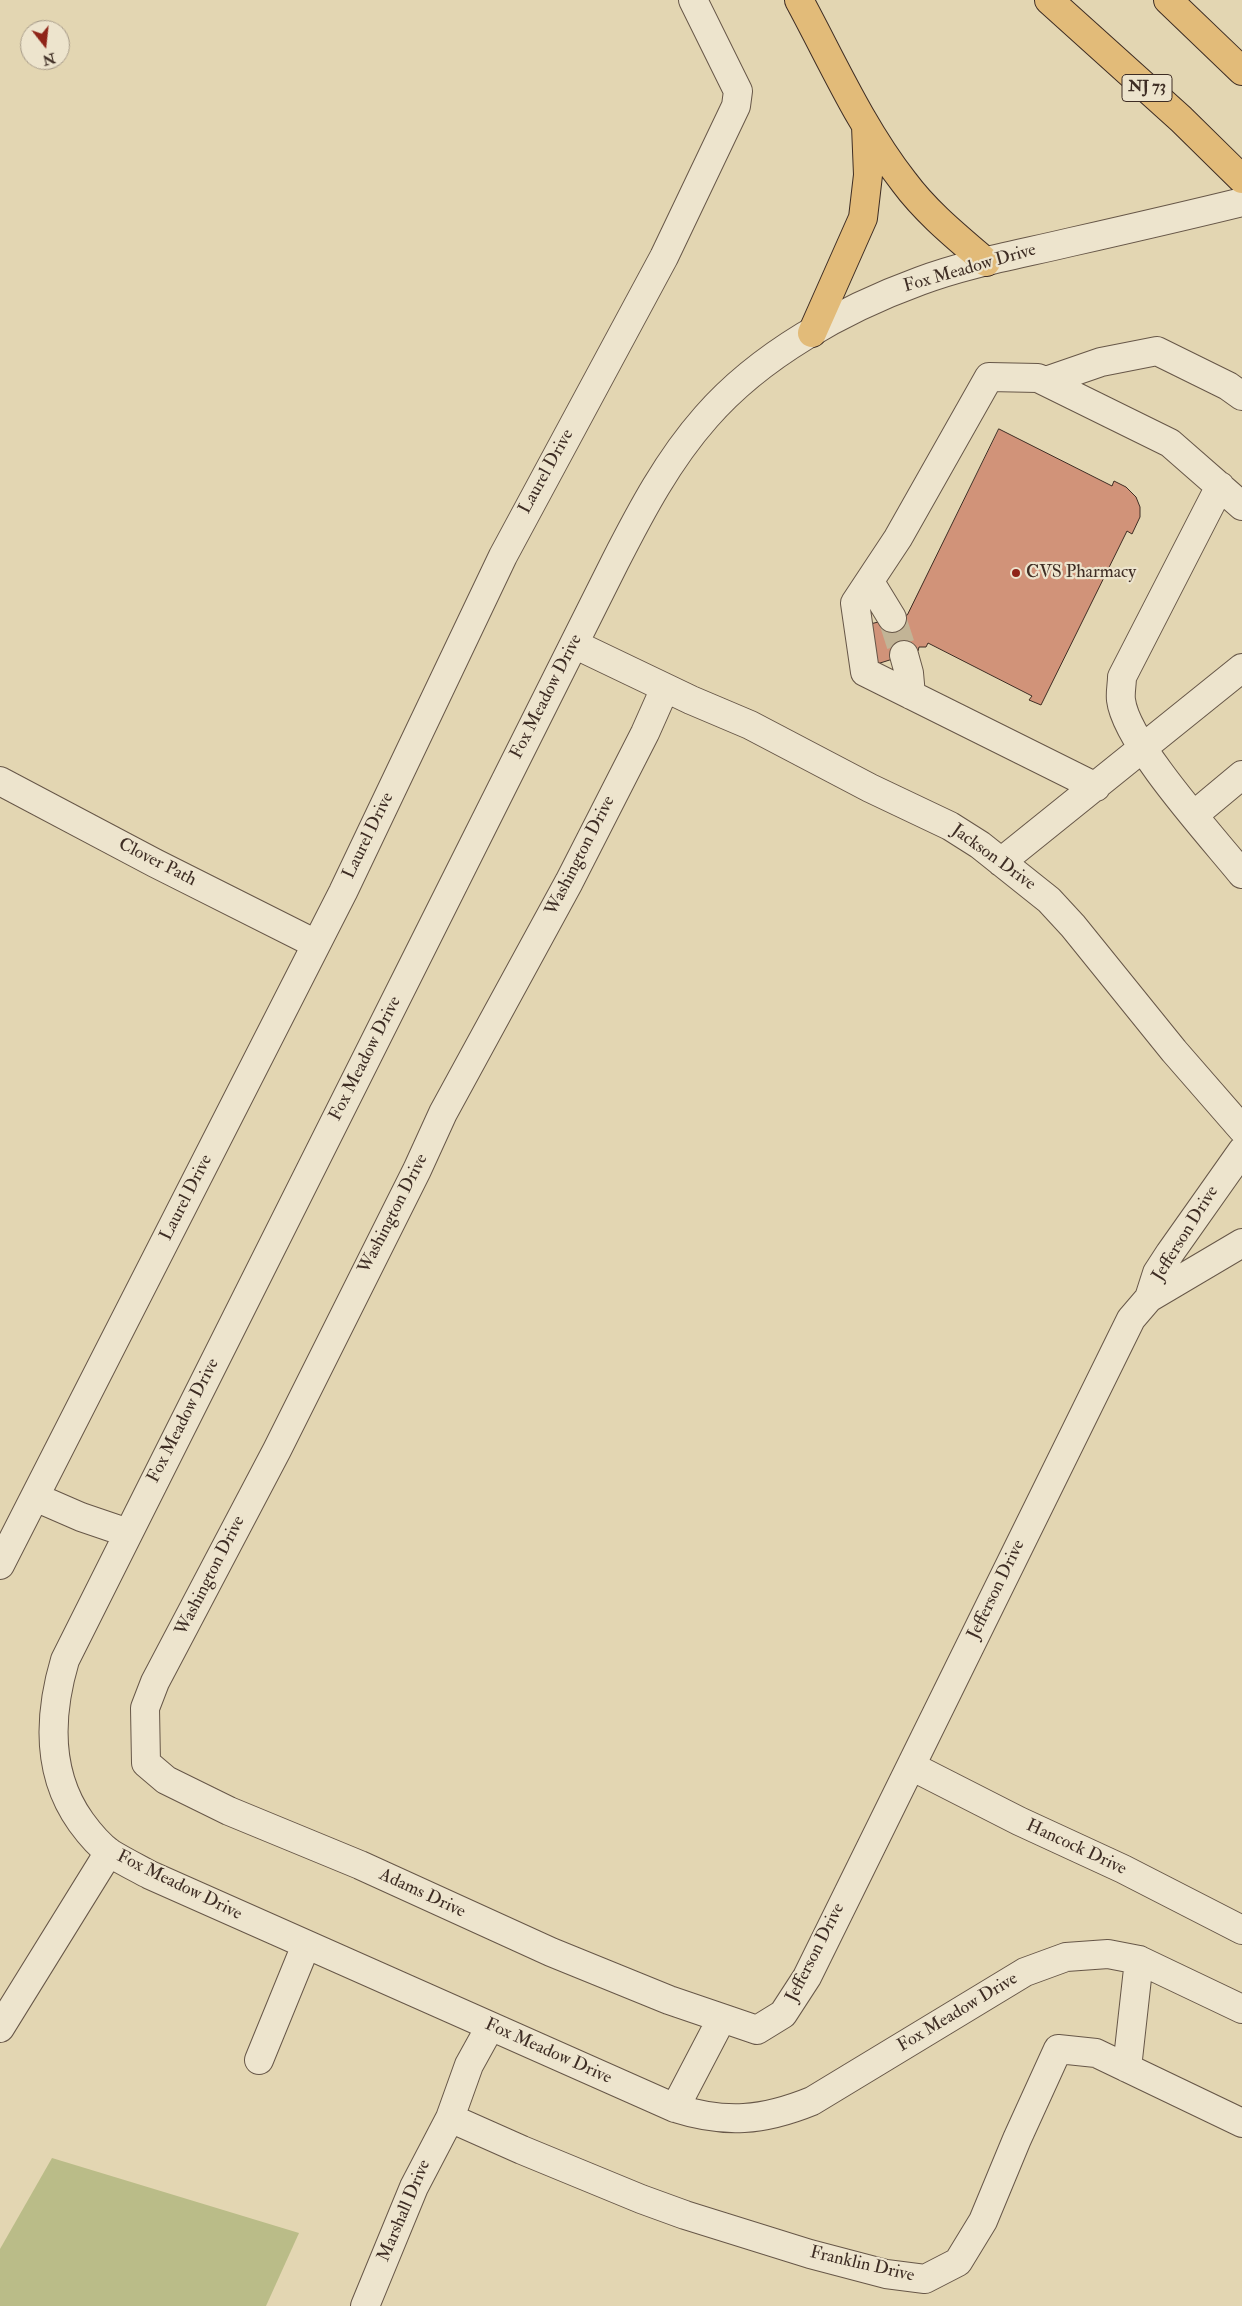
<!DOCTYPE html>
<style>
body{margin:0}
#map{position:relative;width:1242px;height:2306px;overflow:hidden;background:#e3d6b2;font-family:"IM FELL Double Pica",serif}
canvas{display:block}
.north{position:absolute;left:20px;top:20px;width:50px;height:50px;box-sizing:border-box;background:#ede4cd;border:1px solid #a79b89;border-radius:50%;rotate:164deg;font-size:14px;font-weight:700;line-height:20px;text-align:center;color:#3e2d24}
.north::after{content:'';display:block;margin:auto;width:18px;height:22px;background:#8f2418;clip-path:polygon(50% 0,100% 100%,50% 72%,0 100%)}
</style>
<div id="map">
<canvas width="1242" height="2306"></canvas>
<div class="north">N</div>
</div>
<script>
const context = document.querySelector('canvas').getContext('2d');
context.lineJoin = 'round';
function paint(path, color) { context.fillStyle = color; context.fill(path, 'evenodd'); }
function trace(path, color, width, dash) { context.strokeStyle = color; context.lineWidth = width; context.lineCap = dash ? 'butt' : 'round'; context.setLineDash(dash || []); context.stroke(path); }
function label(font, color, halo, rows, align = 'center') {
  context.font = font + ' "IM FELL Double Pica",serif'; context.lineWidth = 4.5; context.setLineDash([]); context.textBaseline = 'middle'; context.strokeStyle = halo; context.fillStyle = color; for (const [text, x, y, turn = 0] of rows) {
    context.save(); context.translate(x, y); context.rotate((+turn || 0) * Math.PI / 180); context.textAlign = isNaN(turn) ? turn : align; if (halo) context.strokeText(text, 0, 0); context.fillText(text, 0, 0); context.restore();
  }
}
paint(new Path2D(`
 M52 2158 299 2233 266 2306H0V2249Z`), '#babc88');
const building = new Path2D(`
 M999 429 1112 486 1114 481 1126 487 1136 497 1140 507V517L1132 534 1127 531 1041 705 1029 700 1032 696 928 643 926 647H919L918 651 877 664 866 625 907 615Z`);
paint(building, '#d19379');
trace(building, '#3e2d24', 1);
trace(new Path2D(`
 M892 618 904 655`), '#c2b496', 28, [28, 14]);
const minor = new Path2D(`
 M1242 202C1185 216 1128 229 1071 242 1021 254 968 263 920 281 843 309 760 355 706 417 668 460 641 511 615 562L65 1660C49 1714 46 1773 81 1822 89 1833 99 1845 110 1853 123 1861 137 1868 150 1875L675 2108C725 2124 763 2121 812 2101L1025 1972 1066 1957 1108 1954 1139 1960 1242 2009
 M1046 381 1101 362 1157 351 1228 386 1242 396
 M1220 486 1122 677C1122 684 1120 693 1121 700 1126 743 1213 838 1242 874
 M870 582 892 618
 M574 644 691 700 750 725 870 788 950 826 980 845 1049 900 1073 926 1174 1051 1242 1129
 M904 655 909 673 911 695
 M665 688 645 733 569 882 443 1113 417 1170 277 1450 155 1682 145 1708 146 1763 166 1780 229 1811 360 1865 551 1952 669 2000 757 2030 783 2014 807 1977 1131 1319 1149 1298 1157 1273 1170 1253 1242 1151
 M0 781 155 863 316 944
 M1096 787 865 672 855 603 898 538 989 377 1038 378 1170 443 1242 506
 M1194 815 1242 775
 M1001 862 1242 668
 M1149 1298 1242 1243
 M35 1497 81 1517 128 1533
 M0 1565 343 892 503 556 664 257 736 106 738 91 693 0
 M911 1766 1019 1821 1123 1869 1242 1930
 M0 2028 109 1852
 M259 2060 306 1945
 M1127 2068 1139 1960
 M675 2108 722 2018
 M450 2118 522 2150 641 2199 685 2215 810 2254 886 2274 925 2279 958 2262 983 2221 1017 2139 1058 2049 1096 2053 1242 2123
 M365 2306 414 2187 450 2118 469 2065 490 2027`);
const highway = new Path2D(`
 M799 0C832 61 861 127 904 182 927 213 957 237 986 262
 M1049 0 1181 119 1242 179
 M1168 0 1242 71
 M812 333 863 218 868 175 866 126`);
trace(minor, '#675748', 30);
trace(highway, '#3e2d24', 30);
trace(minor, '#ede4cd', 28);
trace(highway, '#e2bb79', 28);
for (const [x, y, r, color] of [
 [1016,573,5,"#8f2418"]
]) { const dot = new Path2D(); dot.arc(x, y, r, 0, 2 * Math.PI); context.fillStyle = color; context.fill(dot); trace(dot, '#ede4cd', 2); }
for (const [x, y, w] of [
 [1147,88,50]
]) { const box = new Path2D(); box.roundRect(x - w / 2, y - 13.5, w, 27, 4); context.fillStyle = '#ede4cd'; context.fill(box); trace(box, '#3e2d24', 1); }
label('bold 16px', '#3e2d24', null, [
 ["NJ 73",1147,88]
]);
label('18px', '#3e2d24', '#ede4cd', [
 ["Fox Meadow Drive",970,269,-16],
 ["Laurel Drive",547,472,-61],
 ["Fox Meadow Drive",547,697,-63],
 ["Laurel Drive",369,836,-64],
 ["Washington Drive",581,856,-63],
 ["Jackson Drive",993,858,36],
 ["Clover Path",157,863,27],
 ["Fox Meadow Drive",366,1059,-63],
 ["Laurel Drive",187,1198,-63],
 ["Washington Drive",394,1214,-63],
 ["Jefferson Drive",1186,1234,-58],
 ["Fox Meadow Drive",184,1421,-63],
 ["Washington Drive",211,1576,-63],
 ["Jefferson Drive",997,1590,-64],
 ["Hancock Drive",1076,1848,25],
 ["Fox Meadow Drive",179,1886,26],
 ["Adams Drive",422,1894,25],
 ["Jefferson Drive",816,1953,-63],
 ["Fox Meadow Drive",958,2013,-31],
 ["Fox Meadow Drive",548,2052,24],
 ["Marshall Drive",405,2211,-67],
 ["Franklin Drive",862,2265,13]
]);
label('18px', '#3e2d24', '#ede4cd', [
 ["CVS Pharmacy",1026,573]
], 'left');
</script>
